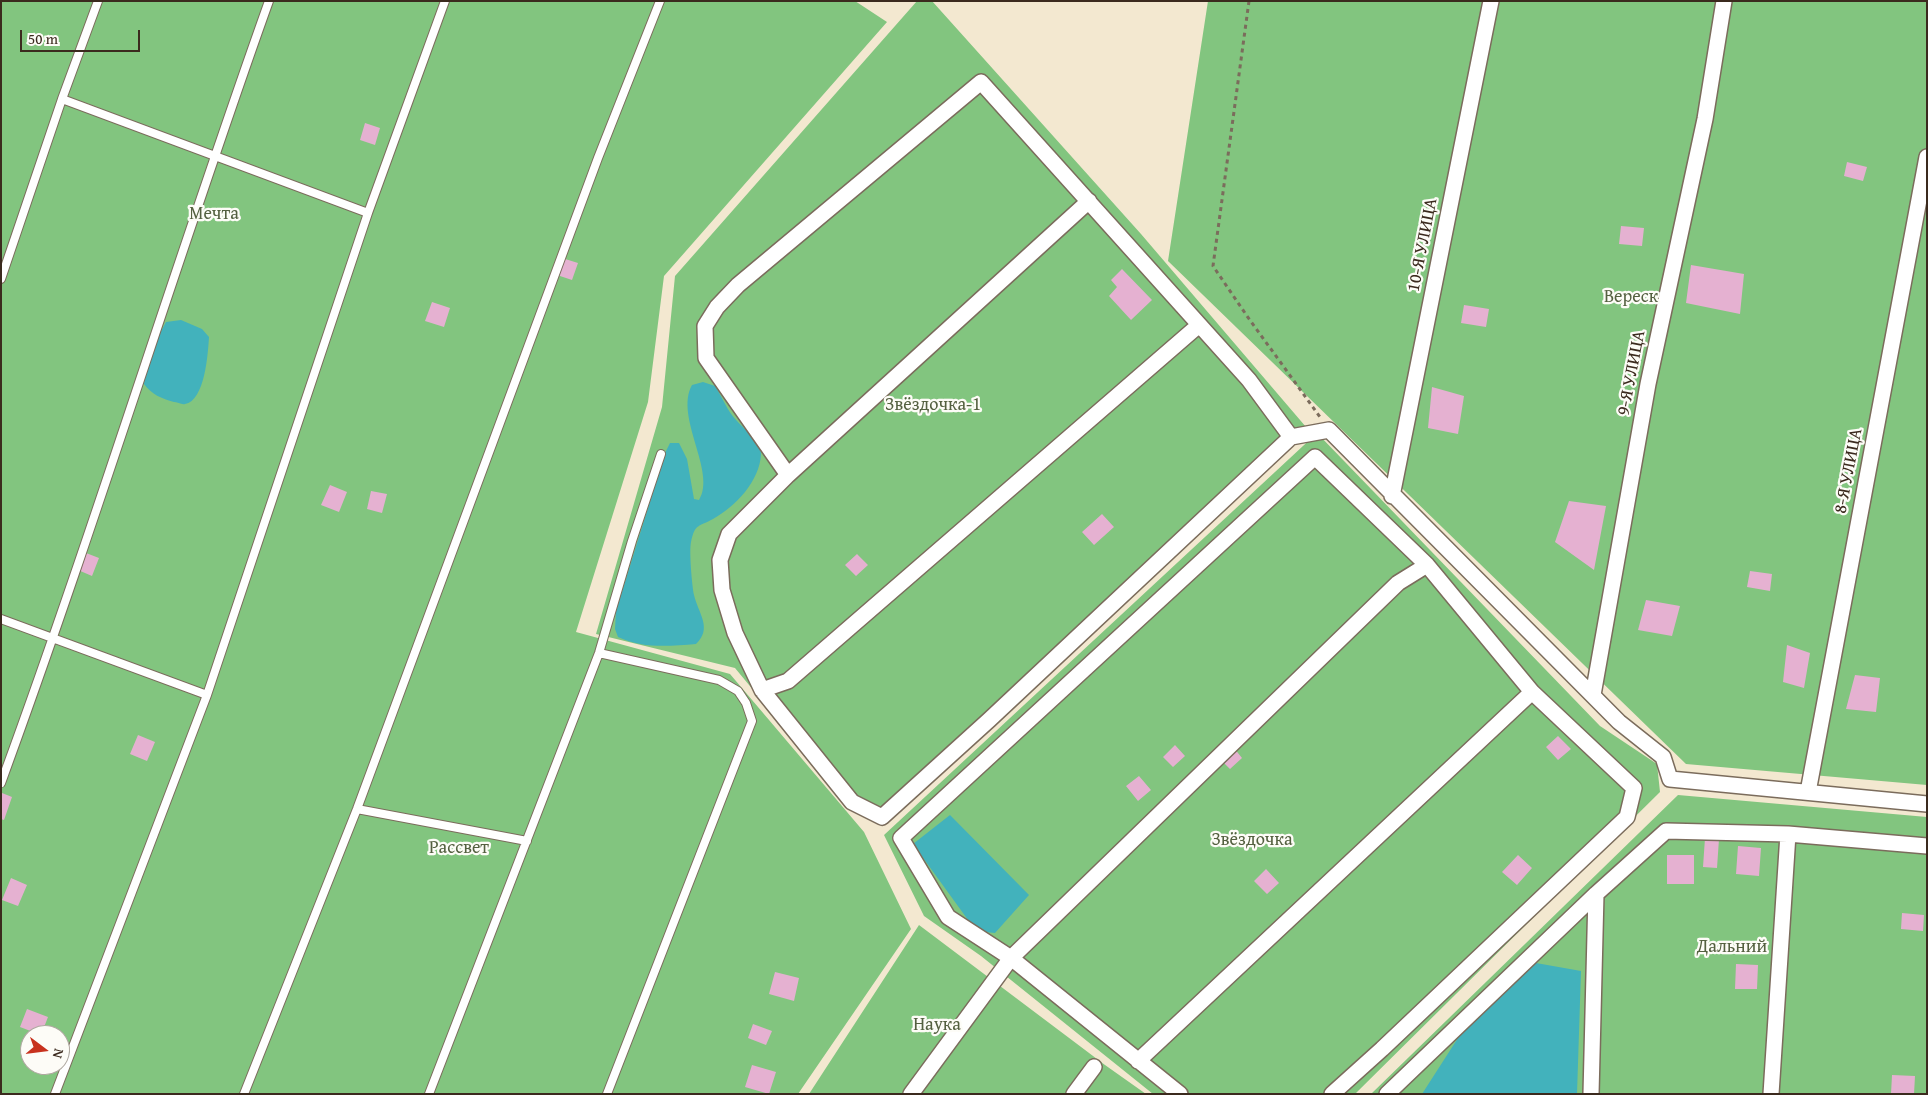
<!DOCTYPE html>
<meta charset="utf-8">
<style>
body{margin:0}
#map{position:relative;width:1928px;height:1095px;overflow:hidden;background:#f3e8d0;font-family:"Gentium Book Plus",serif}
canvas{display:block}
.frame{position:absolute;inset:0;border:2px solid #3b2a1e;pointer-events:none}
.north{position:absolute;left:20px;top:1025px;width:50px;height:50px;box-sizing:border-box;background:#fdfcf7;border:1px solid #afa8a0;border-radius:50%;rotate:105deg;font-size:14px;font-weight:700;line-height:20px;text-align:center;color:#3b2a1e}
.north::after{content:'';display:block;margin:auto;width:18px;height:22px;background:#c8321e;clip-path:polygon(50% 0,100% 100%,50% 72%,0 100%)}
.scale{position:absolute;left:20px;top:30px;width:120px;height:22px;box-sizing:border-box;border:2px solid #3b2a1e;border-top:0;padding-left:6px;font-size:15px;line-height:18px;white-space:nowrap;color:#3b2a1e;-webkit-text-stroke:4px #fdfcf7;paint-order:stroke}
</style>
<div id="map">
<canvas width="1928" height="1095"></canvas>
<div class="frame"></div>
<div class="north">N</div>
<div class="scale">50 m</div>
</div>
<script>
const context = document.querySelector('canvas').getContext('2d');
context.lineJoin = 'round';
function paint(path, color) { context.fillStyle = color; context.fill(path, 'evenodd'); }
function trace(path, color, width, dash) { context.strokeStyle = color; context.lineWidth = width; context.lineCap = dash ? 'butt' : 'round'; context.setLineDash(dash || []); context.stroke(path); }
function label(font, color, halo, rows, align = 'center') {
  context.font = font + ' "Gentium Book Plus",serif'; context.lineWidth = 4.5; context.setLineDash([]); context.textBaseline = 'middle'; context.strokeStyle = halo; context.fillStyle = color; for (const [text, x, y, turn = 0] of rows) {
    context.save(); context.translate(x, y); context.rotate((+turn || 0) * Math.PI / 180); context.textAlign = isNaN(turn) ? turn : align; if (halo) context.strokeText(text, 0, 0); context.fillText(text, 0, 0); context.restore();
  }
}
paint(new Path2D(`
 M1 1H855L887 22 664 276 648 402 576 632 730 674 864 832 911 929 798 1094H1ZM30 1035H60V1065H30Z
 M917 1H932L1141 234 1306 427 878 823 853 811 735 668 596 634 662 407 675 276Z
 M1208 1H1927V785L1686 764 1168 261Z
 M1317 433 1600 726 1657 764 1660 792 1355 1094H1153L981 956 924 916 884 835Z
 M1678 795 1927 817V1094H1371Z
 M919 925 1105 1065 1146 1094H809Z`), '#82c57f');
paint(new Path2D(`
 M181 320 202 329 209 337C208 353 205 401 185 404 182 405 177 402 174 402 162 399 151 394 144 384 145 362 155 342 166 322Z
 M703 382 715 386C723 398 727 411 737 421 745 430 761 441 761 454 760 481 735 507 713 519 699 527 695 523 691 542 689 551 692 585 694 595 698 613 713 628 696 644 670 646 643 649 618 637L615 629 616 611 665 453 670 443H679L687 459 694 499 699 500C717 472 674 417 692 385Z
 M950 815 1029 895 995 933 976 931 913 844Z
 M1536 963 1581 971 1577 1094H1422L1476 1010Z`), '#42b2bc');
paint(new Path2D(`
 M365 123 380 128 375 145 360 140Z
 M1847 162 1867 167 1863 181 1844 176Z
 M1621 226 1644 228 1642 246 1619 244Z
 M562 258 578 263 572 280 557 275Z
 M1691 265 1744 274 1740 314 1686 303Z
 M1122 269 1152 300 1131 320 1109 296 1117 287 1111 280Z
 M432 302 450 308 444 327 425 321Z
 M1464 305 1489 309 1486 327 1461 323Z
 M1432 387 1464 396 1458 434 1428 428Z
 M330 485 347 492 339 512 321 505Z
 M371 491 387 494 382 513 367 509Z
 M1569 501 1606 506 1594 570 1555 542Z
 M1102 514 1114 527 1094 545 1082 532Z
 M86 553 99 558 92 576 78 570Z
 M857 554 868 565 856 576 845 565Z
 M1750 571 1772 574 1770 591 1747 587Z
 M1646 600 1680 606 1672 636 1638 630Z
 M1787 645 1810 653 1804 688 1783 682Z
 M1855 675 1880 678 1876 712 1846 709Z
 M138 735 155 742 147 761 130 754Z
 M1558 736 1571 749 1558 760 1546 747Z
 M1175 745 1185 756 1173 767 1163 757Z
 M1234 748 1242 758 1230 769 1221 760Z
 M1139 776 1151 790 1138 801 1126 786Z
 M2 793 12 797 4 820 1 819Z
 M1705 838 1719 839 1717 868 1703 867Z
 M1738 846 1761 848 1759 876 1736 874Z
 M1518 855 1532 868 1517 885 1502 872Z
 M1667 855H1694V884H1667Z
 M1266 869 1279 883 1267 894 1254 881Z
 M11 878 27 885 18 906 2 900Z
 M1902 913 1924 915 1923 931 1901 929Z
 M1736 964 1758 965 1757 989H1735Z
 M775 972 799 978 794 1001 769 994Z
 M27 1009 48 1017 41 1035 20 1027Z
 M753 1024 772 1031 766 1045 748 1038Z
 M752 1065 776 1072 769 1094 745 1087Z
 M1892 1075 1915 1076 1914 1094H1891Z`), '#e5b1d1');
const service = new Path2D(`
 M62 99 368 213
 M1 279 62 99 98 1
 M1 619 207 695
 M599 653 719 680 738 691 746 703 752 721 607 1094
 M1 783C96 524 176 261 269 1
 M357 809 527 841
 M55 1094 207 695 368 213 445 1
 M244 1094 357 809 598 158 660 1
 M429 1094 599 653 632 541 661 454`);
const minor = new Path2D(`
 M1089 201 788 475 729 534 720 560 722 590 735 633 762 690 852 802 882 817 989 720 1291 437 1329 430 1619 722 1663 757 1670 779 1927 804
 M788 475 706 358 705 326 717 307 738 285 981 82 1249 380 1291 437
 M1392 496 1491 1
 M762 690 788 681 1199 325
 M1593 695 1648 384 1705 119 1724 1
 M1808 792 1927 157
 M1138 1061 1532 692
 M911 1094 1011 958 1398 583 1427 565
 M1074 1094 1094 1067
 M1180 1094 1011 958 948 917 901 838 1315 457 1427 565 1532 692 1634 788 1627 817 1382 1049 1332 1094
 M1387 1094 1596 894 1666 831 1788 834 1927 846
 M1591 1094 1596 894
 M1771 1094 1788 834`);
trace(service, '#7b6c5c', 10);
trace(minor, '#7b6c5c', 18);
trace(new Path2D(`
 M1249 1 1213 266 1247 316 1320 417`), '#7b6c5c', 3, [4, 4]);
trace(service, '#fff', 8);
trace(minor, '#fff', 15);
label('18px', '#546040', '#fdfcf7', [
 ["Мечта",214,214],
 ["Вереск",1631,297],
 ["Звёздочка-1",933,405],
 ["Звёздочка",1252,840],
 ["Рассвет",459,848],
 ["Дальний",1732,947],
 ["Наука",937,1025]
]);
label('18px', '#3b2a1e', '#fdfcf7', [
 ["10-Я УЛИЦА",1423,245,-79],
 ["9-Я УЛИЦА",1632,373,-79],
 ["8-Я УЛИЦА",1849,471,-79]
]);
</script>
